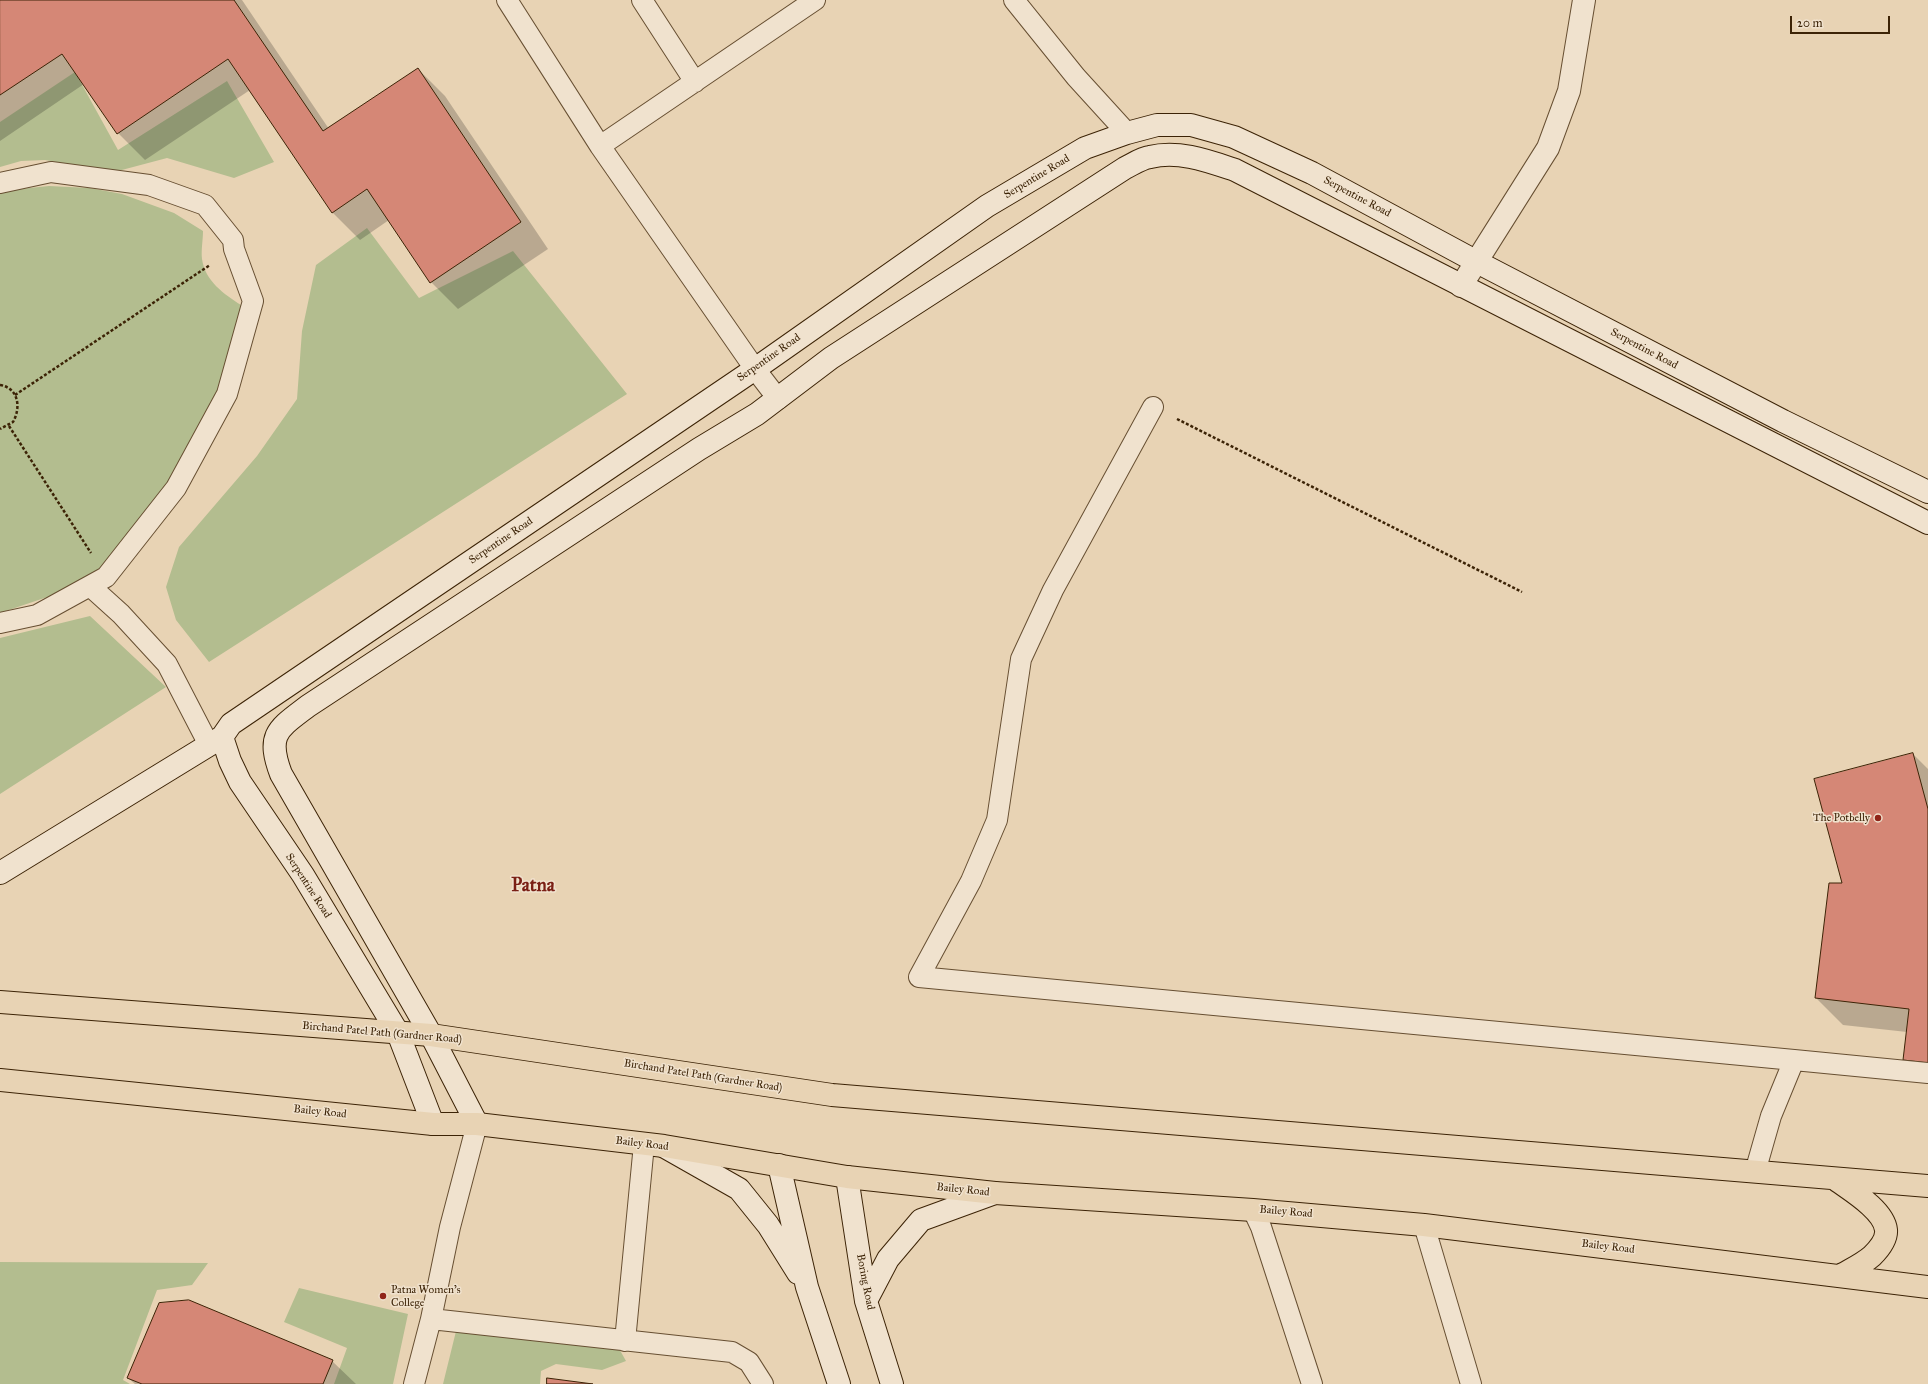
<!DOCTYPE html>
<style>
body{margin:0}
#map{position:relative;width:1928px;height:1384px;overflow:hidden;background:#e8d3b4;font-family:"IM FELL Great Primer",serif}
canvas{display:block}
.scale{position:absolute;left:1790px;top:16px;width:100px;height:18px;box-sizing:border-box;border:2px solid #3c2306;border-top:0;padding-left:5px;font-size:12px;line-height:14px;white-space:nowrap;color:#3c2306;-webkit-text-stroke:3px #f0e2ce;paint-order:stroke}
</style>
<div id="map">
<canvas width="1928" height="1384"></canvas>
<div class="scale">20 m</div>
</div>
<script>
const context = document.querySelector('canvas').getContext('2d');
context.lineJoin = 'round';
function paint(path, color) { context.fillStyle = color; context.fill(path, 'evenodd'); }
function trace(path, color, width, dash) { context.strokeStyle = color; context.lineWidth = width; context.lineCap = dash ? 'butt' : 'round'; context.setLineDash(dash || []); context.stroke(path); }
function label(font, color, halo, rows, align = 'center') {
  context.font = font + ' "IM FELL Great Primer",serif'; context.lineWidth = 3; context.setLineDash([]); context.textBaseline = 'middle'; context.strokeStyle = halo; context.fillStyle = color; for (const [text, x, y, turn = 0] of rows) {
    context.save(); context.translate(x, y); context.rotate((+turn || 0) * Math.PI / 180); context.textAlign = isNaN(turn) ? turn : align; if (halo) context.strokeText(text, 0, 0); context.fillText(text, 0, 0); context.restore();
  }
}
paint(new Path2D(`
 M75 72 118 150 227 81 274 162 234 178 167 158 118 171 85 167 45 160 21 161 0 167V122Z
 M49 186 90 188 122 194 174 213 203 231C203 240 201 250 202 259 205 281 224 294 241 305L234 350 219 401 187 462 106 567 71 589 0 613V191Z
 M367 228 419 298 513 251 627 394 209 662 176 620 166 587 179 547 257 456 297 399 302 331 316 265Z
 M90 616 166 687 0 794V638Z
 M0 1262 208 1263 192 1285 157 1290 123 1380 130 1384H0Z
 M299 1288 408 1314 393 1384H334L347 1348 284 1322Z
 M459 1319 617 1345 626 1361 602 1370 556 1364 541 1371 540 1384H443Z`), '#b3bd8f');
paint(new Path2D(`
 M0 0H242L329 129 418 69 445 96 548 249 458 309 431 282 389 220 360 240 333 213 250 90 145 160 118 133 84 84 0 141Z
 M1913 754 1928 769V1083L1904 1059 1907 1032 1843 1025 1816 998 1843 884Z
 M332 1361 356 1384H135L128 1378Z`), '#0003');
const building = new Path2D(`
 M0 0H234L323 131 418 68 521 222 430 283 367 189 332 213 228 59 117 134 62 54 0 95Z
 M1913 753 1928 809V1063L1903 1060 1909 1009 1815 998 1829 883H1842L1814 779Z
 M189 1300 333 1360 323 1384H142L127 1378 159 1303Z
 M547 1378 593 1384H547Z`);
paint(building, '#d58776');
trace(building, '#3c2306', 1);
const lane = new Path2D(`
 M507 0 600 146 755 369 778 399
 M642 0 695 82
 M1014 0 1076 77 1127 133
 M600 146 815 0
 M0 183 51 172 149 185 205 205 233 240 234 249 253 301 227 394 176 488 106 577 37 615 0 623
 M1153 407 1053 590 1021 659 997 820 971 881 919 977 1794 1060 1771 1116 1755 1172
 M90 586 121 614 167 664 209 745
 M1794 1060 1928 1073
 M1253 1210 1261 1227 1312 1384
 M1424 1225 1471 1384
 M431 1319 732 1352 749 1362 763 1384
 M625 1341 644 1144
 M414 1384 431 1319 450 1227 477 1124`);
const street = new Path2D(`
 M1461 286 1548 148 1569 91 1584 0`);
const secondary = new Path2D(`
 M0 873 222 737
 M433 1124 398 1033 303 875 240 782 230 761 222 737 231 724 755 369 987 206 1085 148 1127 133 1157 125H1191L1234 137 1312 173 1477 262 1783 421 1928 492
 M477 1124 431 1035 281 774C266 734 278 729 308 706L699 449 757 414 831 358 1125 168C1133 164 1142 158 1150 157 1179 150 1208 161 1235 170L1928 523
 M665 1147 739 1189 768 1225 798 1273
 M779 1165 807 1287 839 1384
 M847 1177 866 1301 892 1384
 M866 1301 888 1259 921 1220 995 1193`);
const highway = new Path2D(`
 M0 1002 431 1035 832 1095 1928 1186
 M0 1080 433 1124H477L664 1146 847 1177 995 1193 1253 1210 1424 1225 1928 1287
 M1835 1179C1850 1190 1884 1210 1886 1230 1887 1240 1878 1250 1872 1256 1863 1264 1850 1270 1840 1276`);
trace(lane, '#674f32', 22);
trace(street, '#674f32', 24);
trace(secondary, '#3c2306', 24);
trace(highway, '#3c2306', 24);
trace(new Path2D(`
 M0 385C19 388 21 408 13 422L0 429
 M15 395 210 265
 M1177 419 1522 592
 M9 426 91 553`), '#3c2306', 2.5, [3, 2]);
trace(lane, '#f0e2ce', 20);
trace(street, '#f0e2ce', 22);
trace(secondary, '#f0e2ce', 22);
trace(highway, '#e8d3b4', 22);
for (const [x, y, r, color] of [
 [1878,818,4,"#8f2418"],
 [383,1296,4,"#8f2418"]
]) { const dot = new Path2D(); dot.arc(x, y, r, 0, 2 * Math.PI); context.fillStyle = color; context.fill(dot); trace(dot, '#f0e2ce', 1.5); }
label('11px', '#3c2306', '#f0e2ce', [
 ["Serpentine Road",1037,177,-31],
 ["Serpentine Road",1357,197,28],
 ["Serpentine Road",1644,349,28],
 ["Serpentine Road",769,358,-35],
 ["Serpentine Road",501,541,-34],
 ["Serpentine Road",308,886,57],
 ["Birchand Patel Path (Gardner Road)",382,1033,5],
 ["Birchand Patel Path (Gardner Road)",703,1076,9],
 ["Bailey Road",320,1112,6],
 ["Bailey Road",642,1144,7],
 ["Bailey Road",963,1190,6],
 ["Bailey Road",1286,1212,5],
 ["Bailey Road",1608,1247,7],
 ["Boring Road",865,1282,79]
]);
label('11px', '#3c2306', '#f0e2ce', [
 ["The Potbelly",1870,818],
 ["Patna Women's",391,1290,"left"],
 ["College",391,1303,"left"]
], 'right');
label('bold 19px', '#7a1f14', '#f0e2ce', [
 ["Patna",533,886]
]);
</script>
